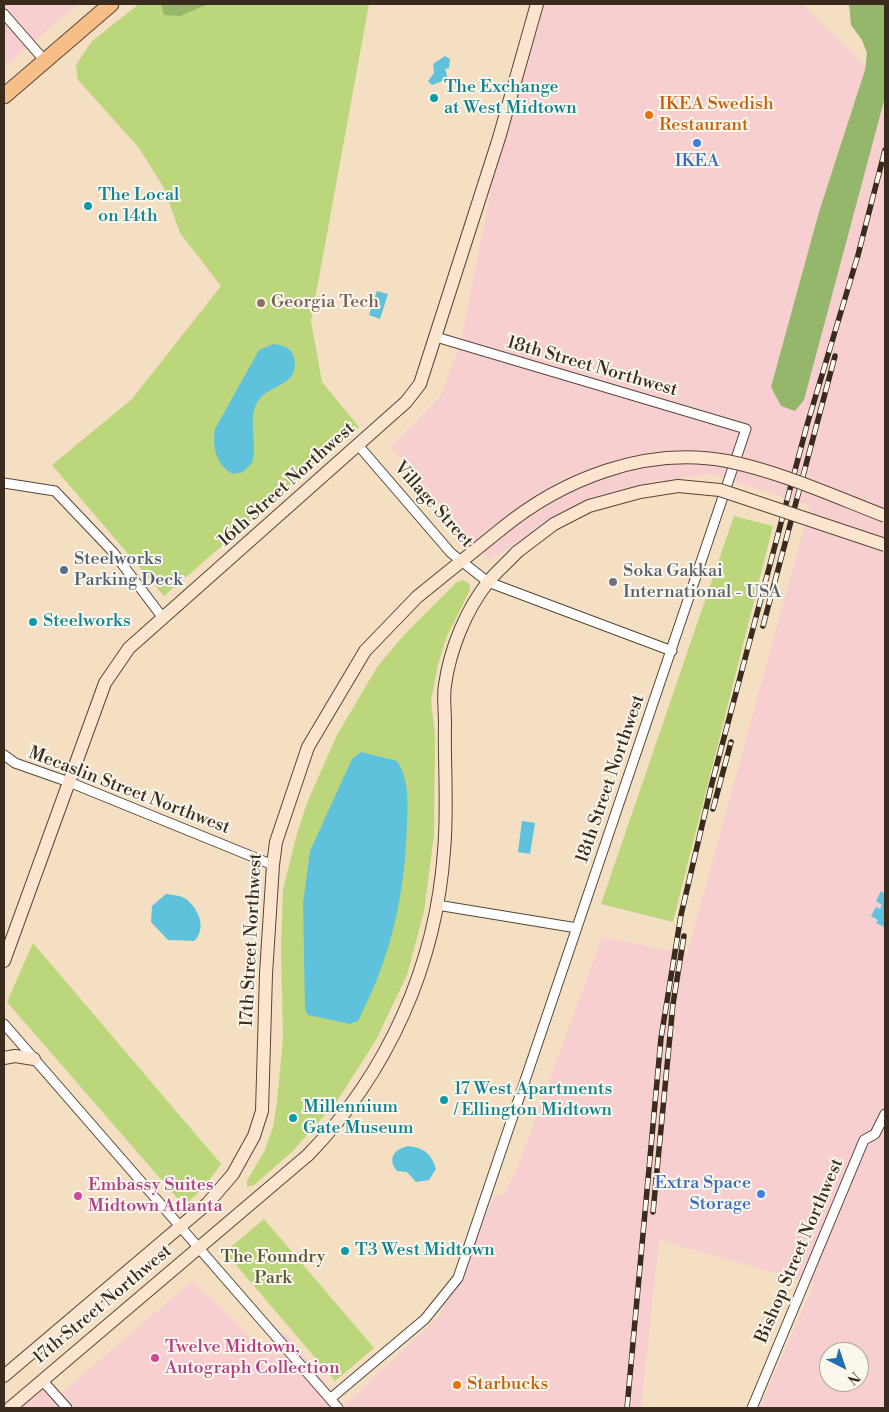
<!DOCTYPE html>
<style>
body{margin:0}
#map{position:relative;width:889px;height:1412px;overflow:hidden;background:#f4dfc3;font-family:"Libre Bodoni",serif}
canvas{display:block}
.frame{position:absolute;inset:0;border:5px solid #3b2a1e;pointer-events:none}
.north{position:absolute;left:819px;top:1342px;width:50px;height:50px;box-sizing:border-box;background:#fbf7ec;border:1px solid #aea59a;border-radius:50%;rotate:139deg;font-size:14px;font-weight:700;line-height:20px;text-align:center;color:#3b2a1e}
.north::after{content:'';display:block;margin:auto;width:18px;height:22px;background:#1f6fb2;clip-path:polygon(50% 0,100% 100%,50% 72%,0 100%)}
</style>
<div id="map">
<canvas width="889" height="1412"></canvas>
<div class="frame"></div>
<div class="north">N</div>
</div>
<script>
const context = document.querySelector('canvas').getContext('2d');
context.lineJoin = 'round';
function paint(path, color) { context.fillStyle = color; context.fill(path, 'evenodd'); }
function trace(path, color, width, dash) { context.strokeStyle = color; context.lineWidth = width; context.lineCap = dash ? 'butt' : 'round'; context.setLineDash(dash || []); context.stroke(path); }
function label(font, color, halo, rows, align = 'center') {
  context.font = font + ' "Libre Bodoni",serif'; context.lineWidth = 4; context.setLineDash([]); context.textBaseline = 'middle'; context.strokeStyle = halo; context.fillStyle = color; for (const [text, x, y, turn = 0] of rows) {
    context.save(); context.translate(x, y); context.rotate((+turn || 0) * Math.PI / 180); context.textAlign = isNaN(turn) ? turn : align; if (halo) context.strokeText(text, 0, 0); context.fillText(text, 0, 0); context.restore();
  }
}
paint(new Path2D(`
 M4 4H78L4 67Z
 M528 4H802L885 85V1408H759L814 1284 659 1240 641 1408H4L42 1375 60 1394 192 1281 266 1351 286 1333 344 1406 439 1316 495 1195 503 1196 520 1161 602 937 687 954 810 506 710 474 636 485 554 524 489 559 391 447 440 397 460 345ZM829 1352H859V1382H829Z`), '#f7cfd1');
paint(new Path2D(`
 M139 4H369L311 321 322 382 359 427 164 596 52 465 132 399 221 286 180 233 164 188 139 148 78 80 76 65 92 41Z
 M734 516 773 526 673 922 601 904Z
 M463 580 470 584V590L447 636 438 664 431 701 435 735 434 835 424 912 407 975 376 1040 337 1101 292 1152 254 1185 247 1187V1181L265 1150 273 1127 277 1102 283 1039 281 949 283 890 296 837 307 803 336 737 377 667 404 635 456 583Z
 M33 943 221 1164 206 1185 184 1206 7 1002Z
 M264 1219 374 1348 335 1381 225 1252Z`), '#bcd67b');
paint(new Path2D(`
 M161 4H208L180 16 164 15Z
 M849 4H885V97L804 400 795 411 781 406 771 387 819 212 865 70 867 53 862 40 851 25Z`), '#95b76b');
paint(new Path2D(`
 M445 56 450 59 449 68 445 69 447 75 445 80 432 85 428 81 434 73 433 64Z
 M377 291 388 294 380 319 369 315Z
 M273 344C282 345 292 347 294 358 301 388 265 383 256 405 248 422 258 444 252 463L243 472 233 474C216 465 212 447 215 429L259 350Z
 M361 752 397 761C409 779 408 801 407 823 405 896 391 957 358 1021L350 1024 308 1015 305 1010 303 904 310 851 352 759Z
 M522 821 535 823 530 854 518 852Z
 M881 891 885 894V927L876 923 878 920 871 916 876 907 880 909 882 905 876 901Z
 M166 894C173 895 180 895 186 899 199 909 207 929 194 941L168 940 151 922 152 906Z
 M408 1146C424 1148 431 1153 436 1169L429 1180 416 1182 407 1172 397 1171C387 1159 394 1149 408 1146Z`), '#5fc2dd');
const street = new Path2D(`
 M4 14 45 61
 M358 445 451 553 488 582 672 651
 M4 483 55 491 113 552 163 618
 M4 755 15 763 69 782 273 865
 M437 905 577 928
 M4 1024 338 1408
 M42 1380 67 1408
 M330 1399 425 1319 458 1278 746 429 436 337
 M752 1408 864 1140 875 1134 885 1114`);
const secondary = new Path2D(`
 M4 961 105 683 129 648 406 402 420 384 499 138 537 4
 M4 1058 15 1056 34 1059
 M4 1376 208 1203 233 1174 254 1136 262 1111 266 974 273 865 276 842 308 747 365 651 417 597 500 530
 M10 1408 308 1155C388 1073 436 965 444 851 448 809 444 765 445 723 445 711 443 697 445 685 450 649 466 610 488 582 497 571 508 562 517 552`);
const primary = new Path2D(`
 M4 96 111 4`);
trace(street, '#574537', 11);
trace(secondary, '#574537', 14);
trace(primary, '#574537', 17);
trace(street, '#fff', 9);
trace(secondary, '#fce5cf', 12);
trace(primary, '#f7be87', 15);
const rail = new Path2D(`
 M763 626 835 356
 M713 809 731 742
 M653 1212 673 1004 684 936
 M627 1408 661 1038 681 915 712 783 807 425 858 255 885 150`);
trace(rail, '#3b2a1e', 5.5);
trace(rail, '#fbf7ec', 4, [11]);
const secondaryBridge = new Path2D(`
 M500 530C562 479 645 446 727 461 781 472 833 496 885 516
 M517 552 554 524 589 506 640 492 678 486 720 490 885 545`);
trace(secondaryBridge, '#574537', 14, []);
trace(secondaryBridge, '#fce5cf', 12);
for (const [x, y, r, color] of [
 [434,98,5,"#0f9aa8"],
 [649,115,5,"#e8710a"],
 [697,143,5,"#3f7fe0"],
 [88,206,5,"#0f9aa8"],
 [261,303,5,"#8d6e63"],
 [64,570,5,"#5c6f8a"],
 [613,582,5,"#6b7280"],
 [33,622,5,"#0f9aa8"],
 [444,1100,5,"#0f9aa8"],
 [293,1118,5,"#0f9aa8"],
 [761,1194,5,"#3f7fe0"],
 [78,1196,5,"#d1479c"],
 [345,1251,5,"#0f9aa8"],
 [155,1358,5,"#d1479c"],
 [457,1385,5,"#e8710a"]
]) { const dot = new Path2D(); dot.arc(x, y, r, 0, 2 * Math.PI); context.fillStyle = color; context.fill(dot); trace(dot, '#fbf7ec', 2); }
label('18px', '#0d838f', '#fbf7ec', [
 ["The Exchange",444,88],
 ["at West Midtown",444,109],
 ["The Local",98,196],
 ["on 14th",98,217],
 ["Steelworks",43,622],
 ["17 West Apartments",454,1090],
 ["/ Ellington Midtown",454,1111],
 ["Millennium",303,1108],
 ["Gate Museum",303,1129],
 ["T3 West Midtown",355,1251]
], 'left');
label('18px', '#c56008', '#fbf7ec', [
 ["IKEA Swedish",659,105],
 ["Restaurant",659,126],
 ["Starbucks",467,1385]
], 'left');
label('18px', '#366cbe', '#fbf7ec', [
 ["IKEA",697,162],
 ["Extra Space",751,1184,"right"],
 ["Storage",751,1205,"right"]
]);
label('18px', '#785e54', '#fbf7ec', [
 ["Georgia Tech",271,303]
], 'left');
label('18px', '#3b2a1e', '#fbf7ec', [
 ["18th Street Northwest",592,367,16],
 ["16th Street Northwest",287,485,-42],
 ["Village Street",433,505,48],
 ["18th Street Northwest",611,779,-71],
 ["Mecaslin Street Northwest",129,791,21],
 ["17th Street Northwest",252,940,-87],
 ["Bishop Street Northwest",800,1251,-67],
 ["17th Street Northwest",103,1305,-40]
]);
label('18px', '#4e5e75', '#fbf7ec', [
 ["Steelworks",74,560],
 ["Parking Deck",74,581]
], 'left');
label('18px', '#5b616d', '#fbf7ec', [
 ["Soka Gakkai",623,572],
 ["International - USA",623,593]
], 'left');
label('18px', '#b23c85', '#fbf7ec', [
 ["Embassy Suites",88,1186],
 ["Midtown Atlanta",88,1207],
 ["Twelve Midtown,",165,1348],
 ["Autograph Collection",165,1369]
], 'left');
label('18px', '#5b5535', '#fbf7ec', [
 ["The Foundry",273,1258],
 ["Park",273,1279]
]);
</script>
